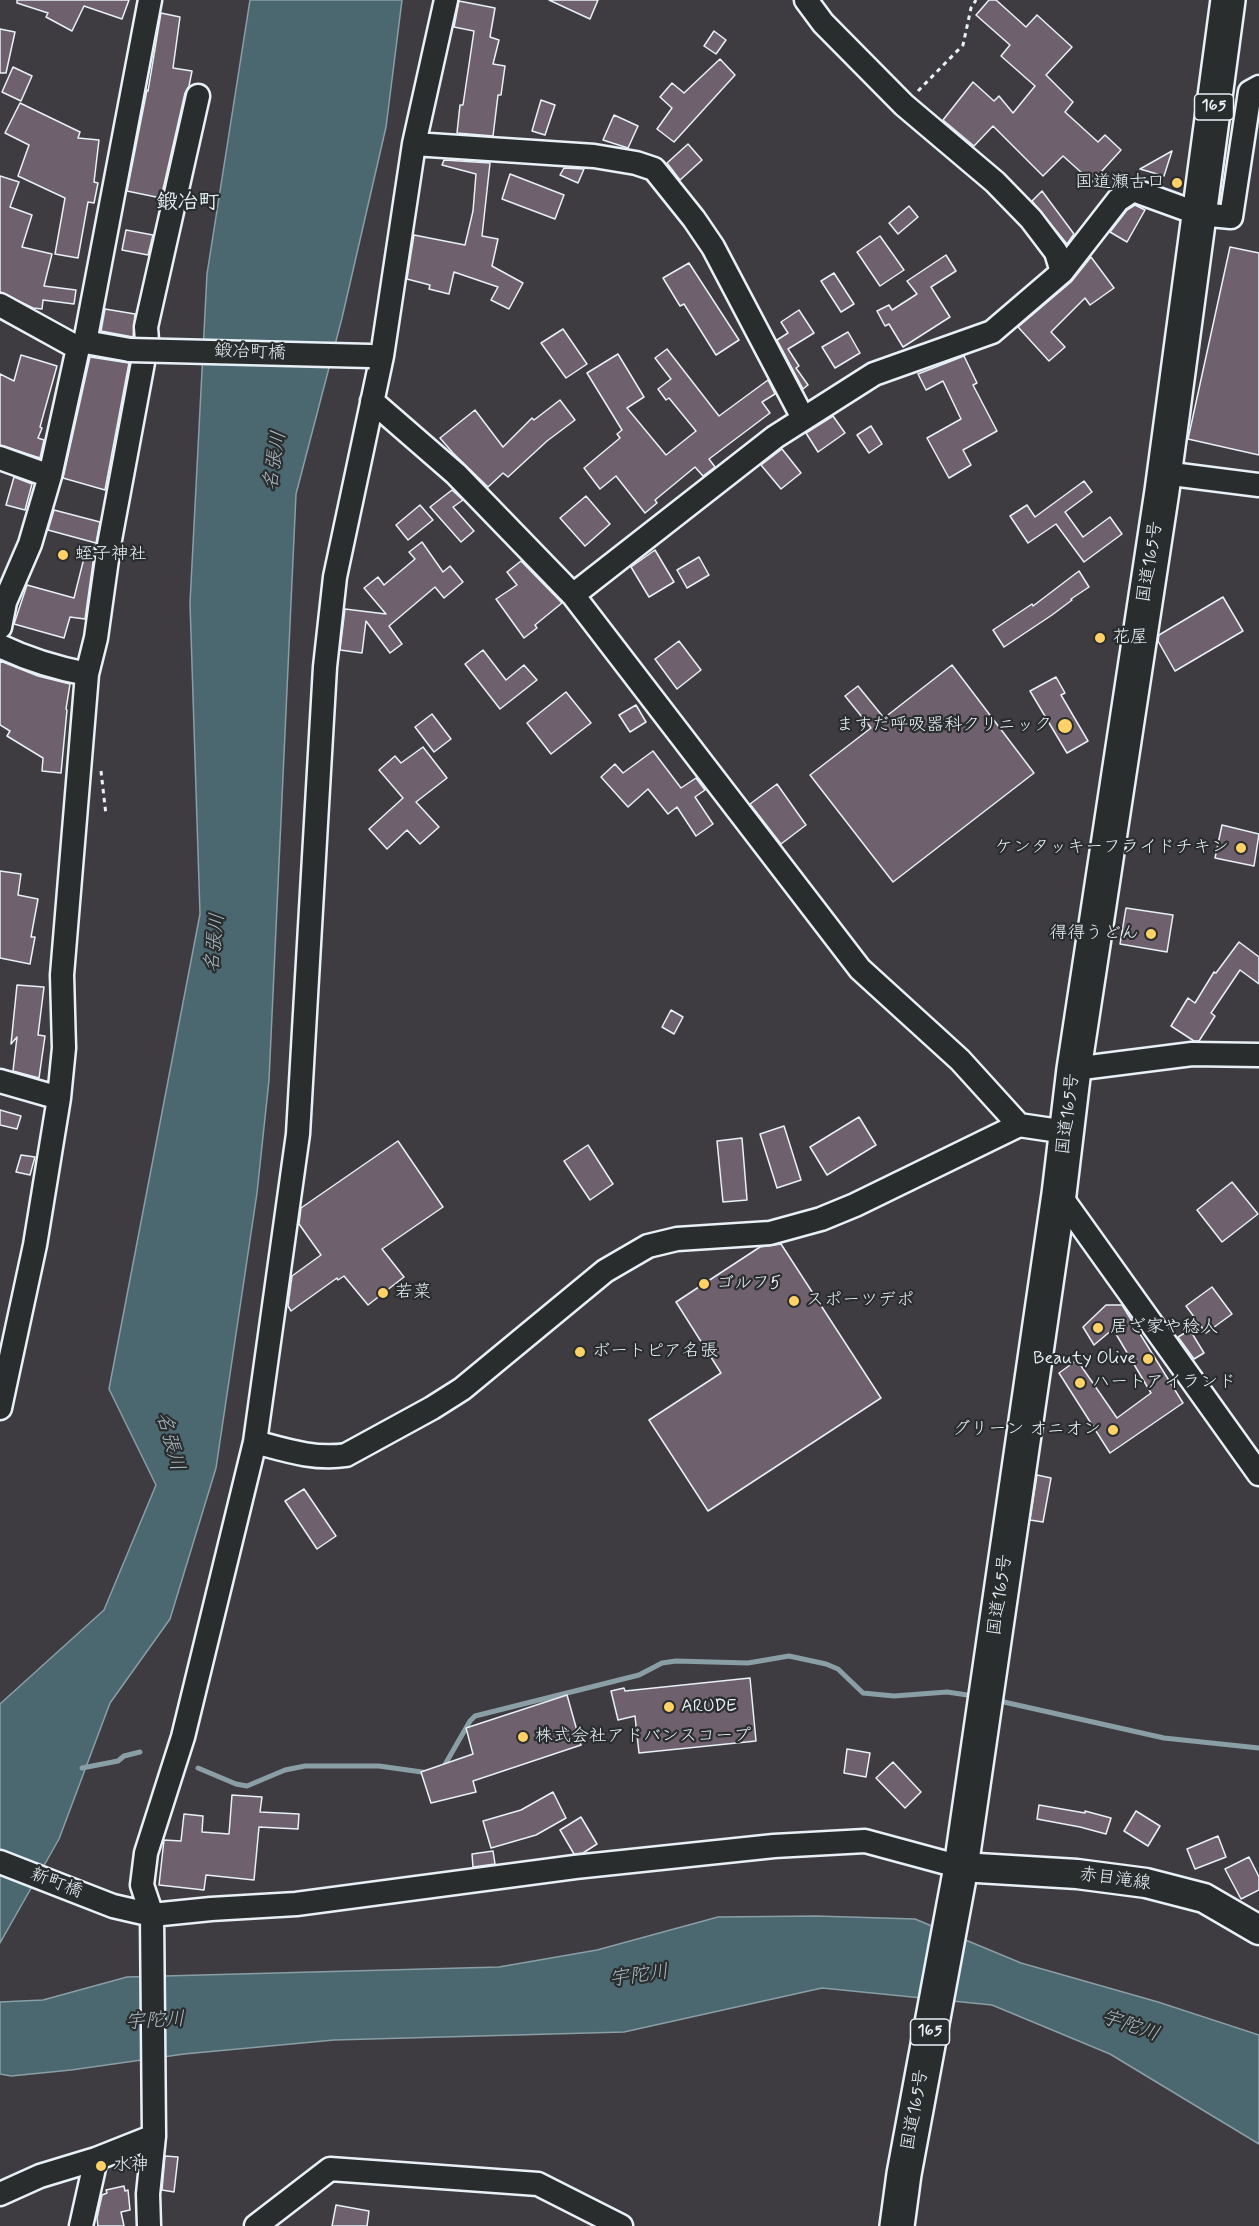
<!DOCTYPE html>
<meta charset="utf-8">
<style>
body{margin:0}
canvas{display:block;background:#3e3c41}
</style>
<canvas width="1259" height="2226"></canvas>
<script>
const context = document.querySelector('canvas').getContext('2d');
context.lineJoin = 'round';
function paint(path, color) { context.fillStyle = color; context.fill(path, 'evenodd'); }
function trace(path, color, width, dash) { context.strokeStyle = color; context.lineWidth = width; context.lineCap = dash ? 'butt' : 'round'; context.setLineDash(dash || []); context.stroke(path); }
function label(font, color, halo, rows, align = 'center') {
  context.font = font + ' Mynerve,"Klee One",sans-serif'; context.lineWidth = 4.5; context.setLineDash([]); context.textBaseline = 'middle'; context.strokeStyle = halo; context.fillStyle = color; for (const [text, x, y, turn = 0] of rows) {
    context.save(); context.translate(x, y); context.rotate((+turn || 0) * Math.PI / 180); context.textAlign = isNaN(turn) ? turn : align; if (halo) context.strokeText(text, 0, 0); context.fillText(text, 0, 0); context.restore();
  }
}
const water = new Path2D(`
 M250 0H402L386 127 342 318 296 494 269 1080 257 1193 216 1468 170 1619 110 1703 59 1839 0 1943V1704L104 1610 156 1485 109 1389 200 914 190 603 207 274Z
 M816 1916 915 1919 1021 1963 1158 2002 1259 2035V2144L1110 2054 992 2005 822 1988 624 2032 334 2040 184 2054 71 2070 11 2076 0 2074V2002L43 2000 127 1977 499 1967 597 1950 718 1917Z`);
paint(water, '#4b676f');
trace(water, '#8a9ea6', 1.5);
trace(new Path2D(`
 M995 1700 1164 1738 1259 1748
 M82 1768 118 1761 124 1756 140 1752
 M198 1768 236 1784 247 1786 285 1770 305 1766H379L429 1773
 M443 1768 470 1721 475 1716 639 1675 662 1663 676 1661 748 1663 789 1656 826 1664 838 1669 863 1693 894 1696 947 1692 974 1696`), '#8a9ea6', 5);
const building = new Path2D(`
 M17 0H129L122 19 84 6 72 31 46 17 48 13 17 3Z
 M549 0H598L590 19Z
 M989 0H996L1026 27 1037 15 1072 47 1046 75 1073 102 1065 112 1098 142 1105 135 1121 150 1092 182 1063 156 1043 176 993 126 974 146 943 120 973 82 994 101 999 96 1013 113 1035 86 1001 56 1010 45 976 15Z
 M459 1 495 8 490 37 499 40 493 64 505 66 501 95H498L493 136 457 133 460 105H463L474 31 454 27Z
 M161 13 180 17 173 68 192 71 189 86 185 93 161 198 127 191 147 90 148 91Z
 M0 29 15 32 6 73H0Z
 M714 31 726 40 716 54 704 46Z
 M720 59 735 75 674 142 657 129 672 108 660 97 672 83 684 93Z
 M13 67 32 76 21 101 2 92Z
 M541 100 555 105 545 135 532 131Z
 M20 103 80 132 78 138 99 140 94 182 98 183 94 203 88 202 78 258 55 254 65 198 18 176 29 145 5 133Z
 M614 115 638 126 628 148 603 140Z
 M688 144 702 160 680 180 667 163Z
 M1172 151 1164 176 1140 169Z
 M444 160 490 163 482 236 498 239 492 266 523 283 509 309 491 300 498 287 454 272 449 294 429 289 430 285 407 279 414 235 465 245 473 211 476 174 442 165Z
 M564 168 584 169 578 183 560 175Z
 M510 174 564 195 555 219 502 199Z
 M0 176 19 182 10 207 32 215 22 247 52 254 44 286 76 290 74 304 43 300 42 309 33 308 0 292Z
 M1042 191 1074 234 1067 244 1032 201Z
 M1135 205 1145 210 1127 242 1110 232 1127 210Z
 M909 206 918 217 898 234 889 223Z
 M126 230 153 235 148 255 122 250Z
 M880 236 904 270 880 286 857 252Z
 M1230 247 1259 253V455L1188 439Z
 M946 255 956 271 931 287 950 317 903 347 889 324 885 326 877 311 889 305 892 310 917 294 907 281Z
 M1091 257 1114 288 1090 305 1085 298 1051 332 1065 347 1049 361 1018 327 1071 282Z
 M689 263 739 340 716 355 684 304 680 306 663 278Z
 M834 273 854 304 841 312 821 281Z
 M105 309 135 314 133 337 101 331Z
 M799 310 814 333 788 349 799 366 796 368 808 385 803 389 777 340 788 333 781 322Z
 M563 329 587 364 566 378 541 343Z
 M848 332 860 353 835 368 822 347Z
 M667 349 719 416 768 380 775 394 762 402 770 413 709 459 715 467 703 476 695 467 655 500 657 503 645 513 616 476 600 489 584 468 620 438 617 434 622 430 587 373 618 354 644 397 627 408 666 455 696 431 669 398 666 400 658 389 671 379 655 358Z
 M21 355 57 366 40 427 42 428 38 438 44 440 40 458 0 445V374L14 381Z
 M964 356 977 383 973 385 997 431 963 450 971 465 949 478 927 438 961 419 943 381 926 390 918 374Z
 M90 357 129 363 105 490 63 478Z
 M560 400 575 420 547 441 508 477 503 473 488 487 453 453 440 438 475 410 503 447 532 418 534 420Z
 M833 416 845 433 818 452 806 433Z
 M871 426 882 444 869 453 857 435Z
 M782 449 801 473 781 489 761 465Z
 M14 477 32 484 25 510 6 505Z
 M1084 481 1092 492 1065 512 1083 537 1110 517 1122 534 1084 562 1056 524 1028 543 1010 516 1027 505 1035 517Z
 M452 490 463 500 453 507 474 531 461 542 430 507Z
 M586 496 610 524 585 546 560 518Z
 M420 505 433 520 408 540 396 525Z
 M54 510 100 522 96 543 48 530Z
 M422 542 443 572 450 566 463 582 444 598 435 587 389 626 402 644 390 653 366 621 362 653 340 650 345 609 386 614 364 588 378 577 384 585 415 559 409 552Z
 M87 546 95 548 85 619 70 617 64 638 14 624 27 585 74 598Z
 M655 550 674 582 649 597 631 567Z
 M699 557 709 575 687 588 677 570Z
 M521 561 562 603 535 625 537 628 524 638 496 599 517 585 507 572Z
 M1079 571 1089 587 1071 599 1072 600 1052 615 1004 647 993 630 1032 604 1033 606Z
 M1223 597 1243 631 1175 671 1158 641 1159 635Z
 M679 641 701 670 677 689 655 659Z
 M483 650 506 680 524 665 537 680 500 709 465 664Z
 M0 661 38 676 70 684 66 709 67 710 61 773 42 771 43 758 7 736 10 731 0 725Z
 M952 665 1034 773 893 882 810 775 871 728 845 696 858 686 884 718Z
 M1056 677 1065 693 1061 695 1088 741 1067 753 1030 691Z
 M566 692 591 723 551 754 527 723Z
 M636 705 646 722 630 732 619 715Z
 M432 714 451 739 434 752 415 727Z
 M423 747 447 778 416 802 439 827 420 844 407 830 387 849 369 829 403 798 379 770 395 756 401 763Z
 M653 751 681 788 696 778 705 790 695 797 713 824 696 836 677 807 668 814 648 789 628 807 601 777 615 764 623 773Z
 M777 784 806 825 781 844 750 804Z
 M1222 825 1259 834 1254 866 1215 858Z
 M0 871 21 874 18 895 38 899 31 937H35L30 964 0 958Z
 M1126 908 1173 915 1167 952 1120 944Z
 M1239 942 1259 957V984L1240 970 1211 1013 1215 1016 1199 1041H1194L1171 1026 1188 998 1195 1003 1214 972 1216 973Z
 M17 985 44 987 38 1035 45 1036 39 1078 13 1071 17 1037 11 1044Z
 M671 1010 683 1017 674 1034 662 1027Z
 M0 1110 21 1116 17 1129 0 1125Z
 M859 1117 876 1145 827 1175 810 1147Z
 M784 1126 801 1180 777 1188 760 1134Z
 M742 1138 747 1200 723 1202 717 1141Z
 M398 1141 443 1207 382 1249 404 1277 368 1305 344 1276 338 1280 337 1278 291 1311 288 1306 292 1276 321 1255 299 1224 301 1208Z
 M588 1145 613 1184 590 1200 564 1161Z
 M21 1155 35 1157 30 1175 16 1172Z
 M1232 1182 1258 1214 1222 1242 1197 1210Z
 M781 1244 881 1398 708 1511 649 1420 721 1373 676 1302 760 1247Z
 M1212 1287 1232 1314 1206 1333 1186 1306Z
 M1106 1305H1122L1183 1403 1110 1453 1059 1373 1077 1360 1117 1418 1151 1393 1113 1329 1094 1345 1083 1327Z
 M1190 1330 1204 1353 1194 1359 1178 1337Z
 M1037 1475 1051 1478 1043 1522 1030 1520Z
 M304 1489 336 1536 317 1549 285 1501Z
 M750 1678 756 1741 639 1753 635 1716 618 1720 611 1691 624 1688 625 1691Z
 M567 1695 581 1745 473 1781 476 1792 431 1803 421 1772 473 1754 466 1728Z
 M847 1749 870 1753 866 1777 844 1773Z
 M893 1762 921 1792 905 1808 876 1778Z
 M553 1792 566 1818 536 1835 491 1848 483 1821 521 1810Z
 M232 1795 262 1797 260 1812 299 1814 298 1829 259 1827 254 1880 206 1875 204 1890 159 1885 164 1840 181 1841 184 1814 203 1816 202 1832 229 1834Z
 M1039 1805 1085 1813V1811L1111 1818 1106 1834 1080 1827 1037 1819Z
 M1136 1811 1160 1826 1148 1846 1124 1831Z
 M581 1817 597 1844 583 1853 574 1854 560 1830Z
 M1218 1836 1226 1857 1195 1869 1187 1849Z
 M493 1851 495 1864 473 1867 472 1854Z
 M1249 1857 1259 1877V1890L1241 1899 1225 1869Z
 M165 2156 178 2157 174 2192 162 2190Z
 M124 2186 125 2191 128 2190 130 2210 121 2212 124 2226H98L97 2218 102 2195 107 2193 106 2190Z
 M336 2205 369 2211 367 2226H332Z`);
paint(building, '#6e606d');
trace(building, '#e8f1f8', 1.5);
const minor = new Path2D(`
 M806 0 823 23 904 105 995 182 1031 219 1056 252 1062 272
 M414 144 594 156 636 163 654 169 694 219 713 247 803 418
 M0 305 78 348
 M85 342 130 350
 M372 401 456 474 573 595 860 969 960 1060 1019 1125
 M0 458 50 476
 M1164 473 1259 485
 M573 595 775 437 874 374 992 332 1062 272 1118 200 1133 190 1199 214 1231 217 1250 92 1259 87
 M0 627 5 602 30 544 50 476 78 348 85 342 150 0
 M0 646C29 660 56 668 87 674
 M1074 1069 1192 1054 1259 1055
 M0 1081 59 1098 35 1245 0 1408
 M59 1098 64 1048 62 975 87 674 96 638 109 545 147 341 146 327 198 96
 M1059 1194 1259 1474
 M255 1442C285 1450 315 1460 346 1455L432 1408 462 1389 605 1271 648 1246 677 1239 770 1233 821 1219 855 1205 1019 1125 1066 1132
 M0 1862 113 1906 152 1915 211 1909 296 1904 575 1867 774 1846 865 1841 961 1867
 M0 2194 40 2176 96 2159 154 2136
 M81 2226 96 2159
 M149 2226 148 2194 154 2136 152 1915 142 1885 146 1853 183 1737 255 1442 298 1134 325 667 335 577 382 356 414 144 446 0
 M256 2226 330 2169 538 2184 621 2226`);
const major = new Path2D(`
 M961 1867 1077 1874 1146 1883 1204 1898 1259 1930`);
const highway = new Path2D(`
 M897 2226 904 2174 961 1867 1059 1194 1074 1069 1162 491 1228 0`);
trace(minor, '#e8f1f8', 27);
trace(major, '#e8f1f8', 33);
trace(highway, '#e8f1f8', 38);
trace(new Path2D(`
 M918 91 963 45 971 8 976 0
 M101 771 106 815`), '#e8f1f8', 3, [4.5, 4.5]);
trace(minor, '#2a2d2e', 22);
trace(major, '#2a2d2e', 28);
trace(highway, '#2a2d2e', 33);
const minorBridge = new Path2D(`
 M130 350 370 356`);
trace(minorBridge, '#e8f1f8', 27, []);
trace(minorBridge, '#2a2d2e', 22);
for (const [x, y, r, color] of [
 [1177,183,6,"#ffd166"],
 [63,555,6,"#ffd166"],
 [1100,638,6,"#ffd166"],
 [1065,726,8,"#ffd166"],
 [1241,848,6,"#ffd166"],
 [1151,934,6,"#ffd166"],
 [704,1284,6,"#ffd166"],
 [383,1293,6,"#ffd166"],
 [794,1301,6,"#ffd166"],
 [1098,1328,6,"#ffd166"],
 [580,1352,6,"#ffd166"],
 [1148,1359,6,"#ffd166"],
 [1080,1383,6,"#ffd166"],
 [1113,1430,6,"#ffd166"],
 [669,1707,6,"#ffd166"],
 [523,1737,6,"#ffd166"],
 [101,2166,6,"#ffd166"]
]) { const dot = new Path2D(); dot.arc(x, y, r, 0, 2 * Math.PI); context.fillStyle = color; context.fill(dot); trace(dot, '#2a2d2e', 2); }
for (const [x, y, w] of [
 [1214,107,39],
 [930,2032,39]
]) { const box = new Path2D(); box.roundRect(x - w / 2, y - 13, w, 26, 4.5); context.fillStyle = '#2a2d2e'; context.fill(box); trace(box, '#e8f1f8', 1.5); }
label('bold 16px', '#e8f1f8', null, [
 ["165",1214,107],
 ["165",930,2032]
]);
label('18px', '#e8f1f8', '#2a2d2e', [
 ["国道瀬古口",1165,183,"right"],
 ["蛭子神社",75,555],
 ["花屋",1112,638],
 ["ますだ呼吸器科クリニック",1052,726,"right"],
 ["ケンタッキーフライドチキン",1229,848,"right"],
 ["得得うどん",1139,934,"right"],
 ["ゴルフ5",716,1284],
 ["若菜",395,1293],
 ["スポーツデポ",806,1301],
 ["居ざ家や稔人",1110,1328],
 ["ボートピア名張",592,1352],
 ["Beauty Olive",1136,1359,"right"],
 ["ハートアイランド",1092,1383],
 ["グリーン オニオン",1101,1430,"right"],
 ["ARUDE",681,1707],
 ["株式会社アドバンスコープ",535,1737],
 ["水神",113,2166]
], 'left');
label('18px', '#e8f1f8', '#2a2d2e', [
 ["鍛冶町橋",250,353,2],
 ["国道165号",1151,562,-81],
 ["国道165号",1069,1114,-83],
 ["国道165号",1001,1595,-82],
 ["赤目滝線",1115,1880,8],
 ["新町橋",56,1884,21],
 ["国道165号",916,2110,-80]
]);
label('italic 20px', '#a9bac1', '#2a2d2e', [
 ["名張川",276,461,-81],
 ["名張川",216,943,-84],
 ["名張川",169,1442,75],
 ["宇陀川",639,1977,-8],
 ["宇陀川",155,2022,-3],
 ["宇陀川",1130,2027,19]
]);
label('bold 21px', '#e8f1f8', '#2a2d2e', [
 ["鍛冶町",188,204]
]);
</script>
